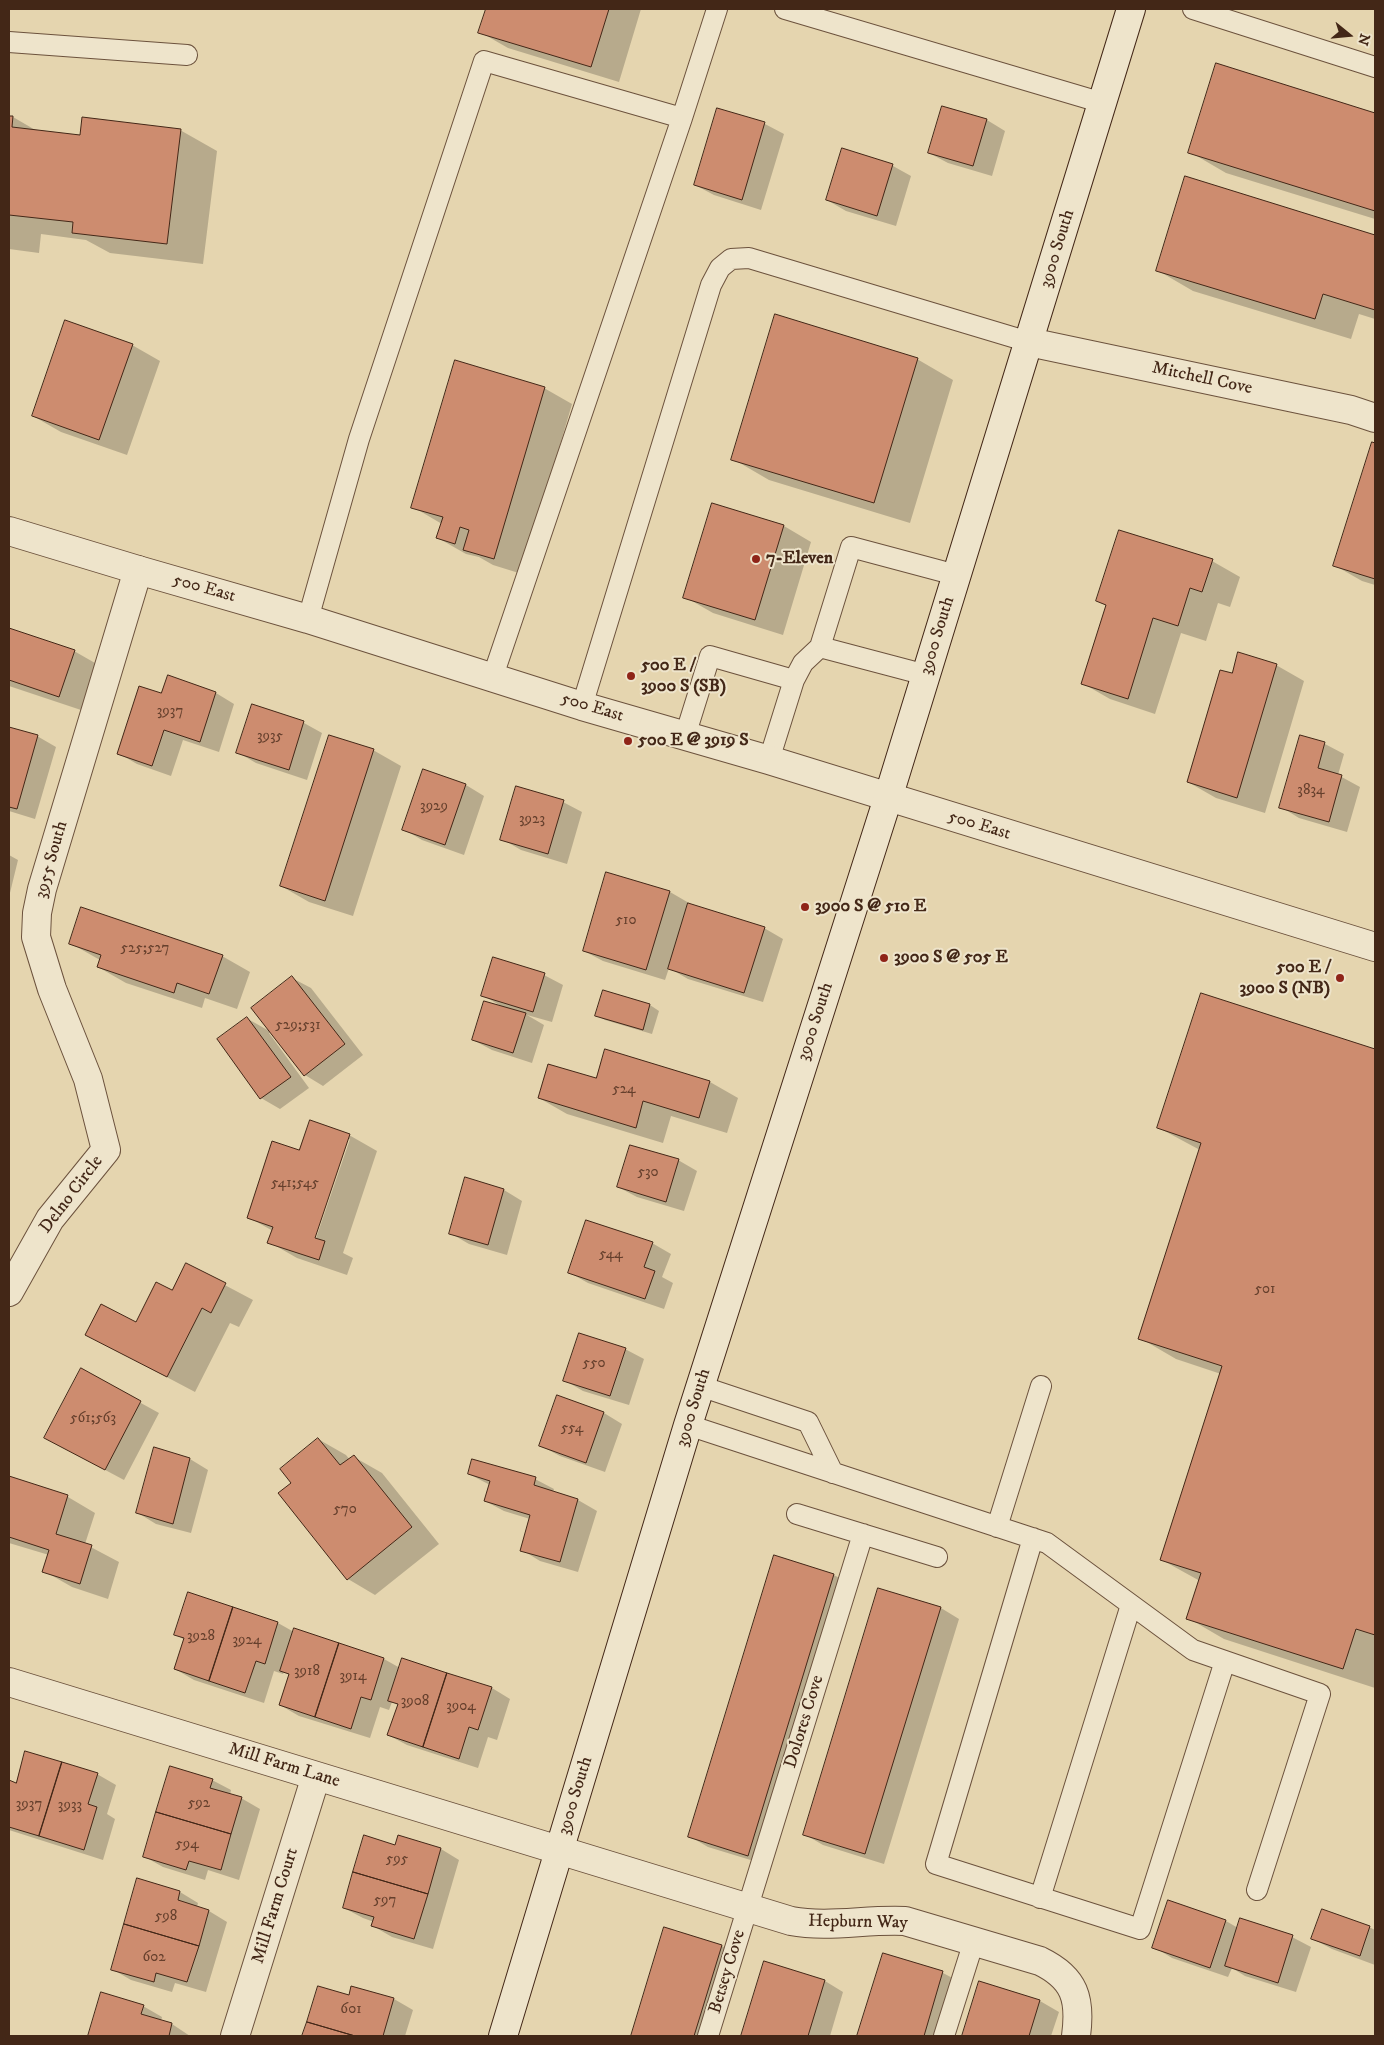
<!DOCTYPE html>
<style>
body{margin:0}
#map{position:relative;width:1384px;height:2045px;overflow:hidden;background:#e5d5af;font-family:"IM FELL DW Pica",serif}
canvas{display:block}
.frame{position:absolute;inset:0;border:10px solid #432717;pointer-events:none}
.north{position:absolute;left:1324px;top:10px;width:50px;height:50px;-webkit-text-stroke:4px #eee4cb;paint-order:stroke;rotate:107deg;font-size:14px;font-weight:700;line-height:20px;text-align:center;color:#432717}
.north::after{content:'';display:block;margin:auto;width:18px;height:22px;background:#432717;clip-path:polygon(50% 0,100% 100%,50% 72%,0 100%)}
</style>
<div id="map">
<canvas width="1384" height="2045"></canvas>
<div class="frame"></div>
<div class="north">N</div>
</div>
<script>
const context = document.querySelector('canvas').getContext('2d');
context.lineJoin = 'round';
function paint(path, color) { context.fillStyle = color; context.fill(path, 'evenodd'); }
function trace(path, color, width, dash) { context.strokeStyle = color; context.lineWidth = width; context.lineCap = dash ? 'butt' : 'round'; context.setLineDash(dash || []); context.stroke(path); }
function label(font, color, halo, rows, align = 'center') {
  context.font = font + ' "IM FELL DW Pica",serif'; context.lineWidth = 4; context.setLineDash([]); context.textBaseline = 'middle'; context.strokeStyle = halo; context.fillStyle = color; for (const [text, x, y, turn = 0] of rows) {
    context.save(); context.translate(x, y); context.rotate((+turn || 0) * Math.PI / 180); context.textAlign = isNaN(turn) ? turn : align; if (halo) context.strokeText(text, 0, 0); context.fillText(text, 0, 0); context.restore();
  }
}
paint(new Path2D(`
 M487 9H641L619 82 508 48 480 32Z
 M1217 64 1375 114V219L1226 173 1190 152Z
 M718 109 765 124 784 134 761 210 714 195 695 185Z
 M9 117H13L37 131 81 137 180 130 217 151 203 264 110 253 86 240 41 234 39 253 9 249Z
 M987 120 1005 131 992 176 948 163 929 153Z
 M843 150 893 166 911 176 896 226 846 211 827 200Z
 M1186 178 1375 236V319L1359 314 1351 339 1193 291 1157 270Z
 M132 345 160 361 127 455 61 432 33 416Z
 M917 359 953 380 910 523 769 480 733 459Z
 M544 388 572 404 522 574 493 565 479 557 466 554 438 538 442 524 413 507Z
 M1372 444H1375V585L1362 581 1334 565Z
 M713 505 784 526 811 542 783 635 713 613 685 597Z
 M1212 561 1240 577 1230 607 1218 603 1206 641 1181 633 1155 714 1110 699 1082 683 1107 606 1097 601Z
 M9 630 74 651 102 667 87 712 9 686Z
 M1276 665 1304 681 1265 813 1216 798 1188 782 1233 675Z
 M168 677 216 693 234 704 219 752 183 740 171 776 137 764 118 753 162 695Z
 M253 706 304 723 322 733 307 780 256 763 237 752Z
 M9 728 37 736 56 747 35 819 9 811Z
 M1300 737 1325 744 1344 754 1338 775 1360 787 1347 832 1299 818 1281 807Z
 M373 750 401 766 353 916 309 902 281 886Z
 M424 770 466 785 484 796 464 855 422 840 403 829Z
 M563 802 582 812 567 864 521 850 502 839Z
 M9 855 18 860 9 897Z
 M607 873 670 892 689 903 688 905 764 928 783 939 763 1002 688 979 669 968 665 980 603 961 584 951Z
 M70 943 222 956 250 972 237 1009 205 998 202 1008 126 983 98 967 100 960Z
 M544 975 563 985 552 1022 527 1015 544 1025 532 1063 492 1050 473 1040 501 1006 482 995Z
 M292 978 311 988 363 1055 323 1086 305 1075Z
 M603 992 650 1005 659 1011 652 1034 605 1020 596 1015Z
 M1202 994 1375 1050V1688L1224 1639 1188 1618 1200 1581 1162 1560 1221 1374 1176 1359 1140 1338 1200 1150 1159 1128Z
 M248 1019 271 1032 269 1033 309 1088 280 1109 261 1098 219 1040Z
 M605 1051 710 1082 738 1098 727 1133 671 1116 663 1143 567 1114 539 1098 597 1080Z
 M349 1135 377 1151 343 1253 353 1258 347 1275 297 1258 269 1242 273 1231 248 1217 300 1152ZM347 1139H350L314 1244 312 1243Z
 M678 1160 697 1171 684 1211 637 1197 618 1187Z
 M466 1179 504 1190 522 1201 507 1255 469 1244 450 1233Z
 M652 1243 671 1254 662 1277 673 1283 664 1309 588 1283 570 1273Z
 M187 1265 253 1300 239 1327 230 1323 195 1392 87 1335 136 1324 173 1292Z
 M625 1349 644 1359 629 1405 583 1391 564 1380Z
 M81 1370 159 1413 124 1480 64 1448Z
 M558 1397 604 1413 622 1424 605 1472 560 1456 541 1446Z
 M318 1439 346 1455 350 1460 354 1457 382 1473 439 1544 375 1595 348 1579 293 1483Z
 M155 1449 190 1459 208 1470 191 1533 156 1524 138 1513Z
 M469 1474 535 1479 554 1489 553 1492 578 1500 597 1511 578 1572 540 1561 522 1550 530 1519 504 1511 485 1501 490 1485Z
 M9 1478 68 1497 95 1513 85 1544 119 1562 108 1599 72 1587 44 1571 49 1555 9 1543Z
 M775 1557 834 1575 853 1586 767 1865 708 1847 689 1836Z
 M189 1594 278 1623 294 1632 384 1659 400 1668 402 1659 492 1688 510 1699 497 1740 488 1737 478 1768 407 1745 388 1735 398 1705 392 1702 389 1710 380 1707 370 1738 299 1716 280 1705 290 1675 284 1672 283 1674 274 1671 264 1703 194 1680 175 1669 185 1640 176 1635Z
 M941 1608 959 1619 884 1864 823 1845 804 1834Z
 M97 1774 116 1785 107 1814 115 1819 103 1860 9 1830V1782L17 1784Z
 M212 1780 231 1790 230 1795 241 1798 260 1809 239 1880 208 1870 205 1880 163 1867 145 1857Z
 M396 1846 441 1849 459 1860 433 1949 392 1937 373 1926 374 1922 363 1918 344 1908Z
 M138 1880 180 1892 198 1903 197 1907 209 1911 227 1922 206 1992 175 1983 172 1992 131 1980 112 1969Z
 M1226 1921 1238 1928 1292 1937 1311 1947 1296 1992 1245 1976 1232 1968 1228 1977 1172 1958 1154 1947Z
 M1369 1927 1375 1930V1965L1332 1949 1313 1939Z
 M665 1929 722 1946 740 1957 716 2036H632Z
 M884 1954 943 1973 962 1983 945 2036H858Z
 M765 1963 825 1981 843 1992 830 2036H742Z
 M980 1983 1040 2001 1059 2012 1051 2036H964Z
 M319 1987 350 1996 352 1987 394 1999 413 2010 405 2036H304Z
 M102 1993 143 2006 162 2017 161 2021 172 2024 190 2036H89Z`), '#0003');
const building = new Path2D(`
 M486 9H609L591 67 478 33Z
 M1216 63 1375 113V211L1188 153Z
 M942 106 987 119 973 166 928 153Z
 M717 108 765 122 742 200 694 185Z
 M9 116H13L12 127 80 135 82 117 181 129 167 244 72 233 73 222 9 215Z
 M842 148 893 164 877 216 826 200Z
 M1185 176 1375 235V310L1323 294 1315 319 1156 271Z
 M775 314 918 358 874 503 731 460Z
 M65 320 133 344 99 440 32 416Z
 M455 360 545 387 494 559 463 550 469 530 460 527 455 544 436 538 443 517 411 508Z
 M1372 442 1375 443V579L1333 566Z
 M712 503 784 525 755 620 683 598Z
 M1119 530 1213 559 1202 592 1190 588 1178 626 1153 618 1128 699 1081 684 1106 605 1096 601Z
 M9 628 75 650 59 697 9 680Z
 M1238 652 1277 664 1237 798 1187 782 1220 670 1232 673Z
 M168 675 216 692 200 742 164 730 152 766 117 754 139 686 161 693Z
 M252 704 304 721 289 770 236 753Z
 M9 727 38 735 17 809 9 807Z
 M329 735 374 749 325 901 280 886Z
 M1300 735 1325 742 1318 768 1342 775 1329 822 1279 808Z
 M423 769 466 784 445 845 402 830Z
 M516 786 564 800 548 854 500 840Z
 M606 872 670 891 646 970 583 951Z
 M688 903 765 927 744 993 668 969Z
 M81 907 223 955 209 994 177 983 174 993 97 967 101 955 69 944Z
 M493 957 545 973 533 1012 481 996Z
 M292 976 345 1044 304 1076 251 1008Z
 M603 990 650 1004 643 1030 595 1016Z
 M1201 993 1375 1049V1635L1356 1629 1343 1669 1186 1619 1201 1573 1160 1560 1222 1366 1138 1339 1201 1143 1157 1128Z
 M484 1001 526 1013 513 1053 472 1040Z
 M247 1017 291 1077 260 1099 217 1039Z
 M605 1049 710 1081 699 1118 643 1101 636 1128 538 1098 548 1064 596 1078Z
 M310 1120 350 1134 315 1238 325 1241 319 1260 267 1243 273 1227 247 1218 272 1141 299 1150Z
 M630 1145 679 1159 666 1202 617 1187Z
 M465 1177 504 1189 488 1245 449 1234Z
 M586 1220 653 1242 644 1267 655 1271 645 1299 568 1273Z
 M186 1263 226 1283 211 1313 202 1308 167 1377 85 1335 101 1304 136 1322 156 1282 172 1290Z
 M579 1333 626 1348 610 1396 563 1381Z
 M81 1368 141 1401 105 1470 44 1438Z
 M557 1395 604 1412 586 1463 539 1446Z
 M318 1438 340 1465 354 1455 412 1527 347 1580 278 1493 291 1483 280 1469Z
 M154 1447 190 1458 173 1524 136 1513Z
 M472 1459 536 1477 534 1485 578 1499 560 1562 520 1551 530 1515 484 1501 490 1481 468 1474Z
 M9 1476 68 1495 56 1534 92 1545 80 1584 42 1572 49 1550 9 1537Z
 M774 1555 834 1574 748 1856 688 1837Z
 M878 1588 941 1607 865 1854 803 1835Z
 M188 1592 233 1607 209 1681 174 1669 184 1638 174 1635Z
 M233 1607 278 1622 265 1664 256 1661 245 1693 209 1681Z
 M294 1628 339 1643 315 1717 279 1705 289 1674 280 1671Z
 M339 1643 384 1658 371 1700 361 1697 351 1729 315 1717Z
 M402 1658 447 1673 423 1747 387 1735 398 1704 388 1701Z
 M447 1673 492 1687 478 1730 469 1727 459 1759 423 1747Z
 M25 1751 62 1762 39 1836 9 1827V1780L16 1783Z
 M62 1762 98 1773 88 1804 97 1807 84 1850 39 1836Z
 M170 1766 213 1779 210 1788 242 1797 231 1834 156 1812Z
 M156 1812 231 1834 221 1870 189 1861 186 1870 143 1857Z
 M364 1835 395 1845 398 1835 441 1848 428 1894 353 1872Z
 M353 1872 428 1894 414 1939 371 1926 374 1917 343 1908Z
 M137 1878 180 1891 178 1900 209 1910 199 1946 124 1924Z
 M1168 1900 1226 1920 1210 1968 1152 1948Z
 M1322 1909 1370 1926 1360 1956 1311 1939Z
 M1240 1918 1293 1935 1278 1983 1225 1966Z
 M124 1924 199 1946 187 1982 156 1973 154 1982 111 1970Z
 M664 1927 722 1945 694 2036H631Z
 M883 1953 943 1971 924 2036H857Z
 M764 1961 825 1980 808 2036H741Z
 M979 1981 1040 2000 1029 2036H962Z
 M318 1986 349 1995 351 1986 394 1998 383 2036H355L307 2022Z
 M101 1992 144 2005 141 2014 172 2023 169 2036H88Z
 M307 2022 355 2036H302Z`);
paint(building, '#cd8c6f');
trace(building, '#432717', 1);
const service = new Path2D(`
 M785 9 1103 103
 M1193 9 1375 67
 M9 42 187 55
 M682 118 717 9
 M308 619 359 439 484 61 682 118 493 676
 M926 675 820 647 851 547 956 575
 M794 680 803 663 820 647
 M582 706 711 285 720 268 731 259 749 258 1029 342
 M685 736 710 656 794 680 769 760
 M700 1386 808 1422 833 1473
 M688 1425 1047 1543 1193 1650 1320 1694 1257 1890
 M797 1514 937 1557
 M997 1527 1041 1386
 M1033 1538 936 1864 1140 1929 1225 1661
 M1040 1898 1131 1605
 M708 2036 863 1534
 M944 2036 974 1941`);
const minor = new Path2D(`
 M1029 342 1351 410 1375 418
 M9 1292 50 1219 106 1150 88 1079 52 989 36 937 37 913 42 889 138 570
 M9 1682 791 1921C828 1928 867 1919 905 1921L1040 1961C1075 1978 1081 1999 1076 2036
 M235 2036 316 1776`);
const tertiary = new Path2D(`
 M9 531 138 570 308 619 582 706 769 760 1375 947`);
const secondary = new Path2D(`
 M503 2036 688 1425 888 798 1131 9`);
trace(service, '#6c523d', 22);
trace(minor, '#6c523d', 30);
trace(tertiary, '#6c523d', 30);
trace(secondary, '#432717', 30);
trace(service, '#eee4cb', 20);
trace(minor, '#eee4cb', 28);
trace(tertiary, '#eee4cb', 28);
trace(secondary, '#eee4cb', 28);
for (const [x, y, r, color] of [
 [756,559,5,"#8f2418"],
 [631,676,5,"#8f2418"],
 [628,741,5,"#8f2418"],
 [805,907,5,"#8f2418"],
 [884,958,5,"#8f2418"],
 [1340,978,5,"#8f2418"]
]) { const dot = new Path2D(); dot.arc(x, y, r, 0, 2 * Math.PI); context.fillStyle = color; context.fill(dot); trace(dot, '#eee4cb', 2); }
label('15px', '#66402d', null, [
 ["3937",170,712],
 ["3935",270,737],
 ["3834",1311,791],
 ["3929",434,807],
 ["3923",532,820],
 ["510",626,921],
 ["525;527",145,949],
 ["529;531",298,1026],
 ["524",624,1090],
 ["530",648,1173],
 ["541;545",295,1184],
 ["544",611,1255],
 ["501",1265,1290],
 ["550",594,1364],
 ["561;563",93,1419],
 ["554",572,1429],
 ["570",345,1510],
 ["3928",201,1637],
 ["3924",247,1641],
 ["3918",307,1672],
 ["3914",353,1677],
 ["3908",415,1702],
 ["3904",461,1707],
 ["592",199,1804],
 ["3937",29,1805],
 ["3933",70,1806],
 ["594",187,1845],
 ["595",397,1860],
 ["597",385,1901],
 ["598",166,1917],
 ["602",154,1958],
 ["601",351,2010]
]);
label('18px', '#432717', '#eee4cb', [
 ["3900 South",1058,249,-73],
 ["Mitchell Cove",1202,379,12],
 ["500 East",204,589,16],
 ["3900 South",938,636,-73],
 ["500 East",592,708,17],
 ["500 East",979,826,17],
 ["3955 South",52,860,-74],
 ["3900 South",816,1022,-72],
 ["Delno Circle",72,1195,-53],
 ["3900 South",694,1408,-73],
 ["Dolores Cove",805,1722,-73],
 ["Mill Farm Lane",284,1766,17],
 ["3900 South",576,1796,-73],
 ["Mill Farm Court",276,1906,-73],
 ["Hepburn Way",858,1923,1],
 ["Betsey Cove",728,1972,-73]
]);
label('bold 18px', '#432717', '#eee4cb', [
 ["7-Eleven",766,559],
 ["500 E /",641,666],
 ["3900 S (SB)",641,687],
 ["500 E @ 3919 S",638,741],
 ["3900 S @ 510 E",815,907],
 ["3900 S @ 505 E",894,958],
 ["500 E /",1330,968,"right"],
 ["3900 S (NB)",1330,989,"right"]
], 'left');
</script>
